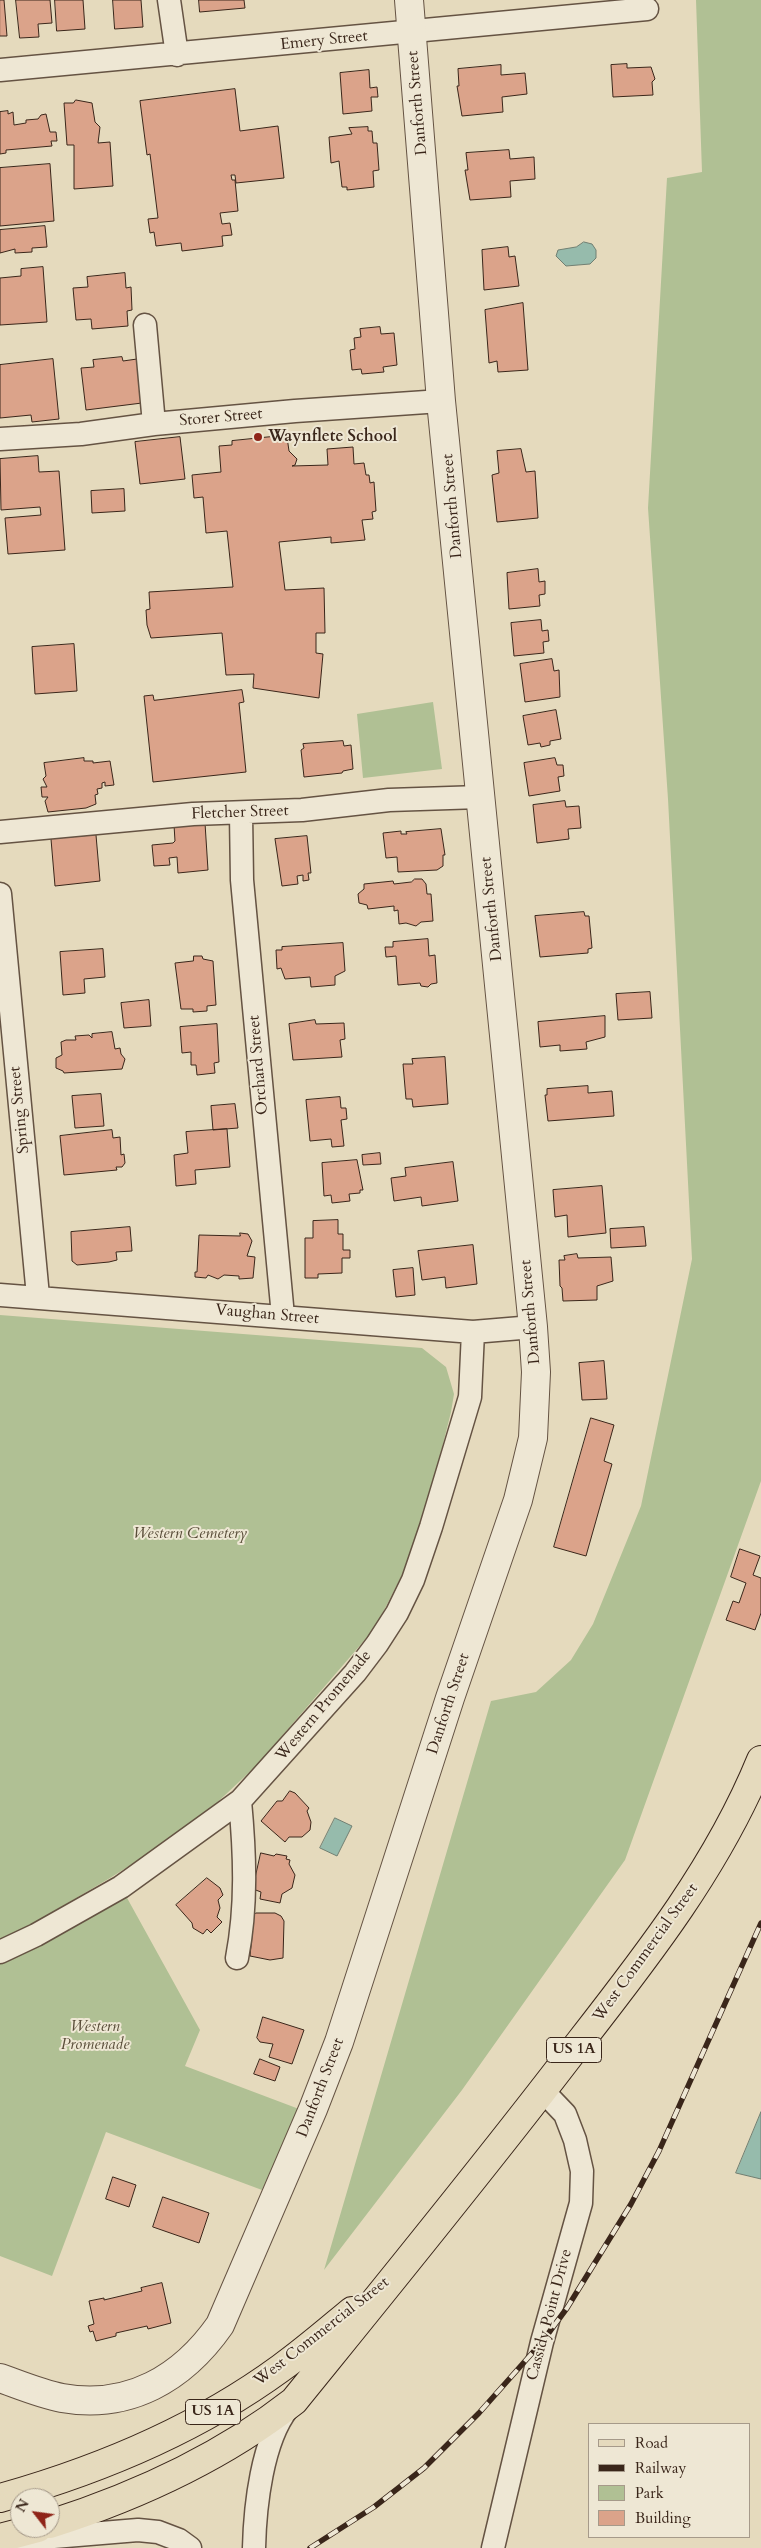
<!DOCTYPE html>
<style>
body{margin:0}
#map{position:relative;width:761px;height:2548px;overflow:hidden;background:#e5dabd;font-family:Cardo,serif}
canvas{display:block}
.legend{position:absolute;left:588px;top:2423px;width:162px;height:115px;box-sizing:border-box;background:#eee7d4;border:1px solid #a69a8a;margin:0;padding:6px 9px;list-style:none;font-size:15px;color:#3a261a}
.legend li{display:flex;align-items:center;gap:10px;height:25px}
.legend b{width:25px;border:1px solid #a69a8a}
.north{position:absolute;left:10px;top:2488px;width:50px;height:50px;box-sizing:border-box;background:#eee7d4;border:1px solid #a69a8a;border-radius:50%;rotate:300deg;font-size:14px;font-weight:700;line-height:20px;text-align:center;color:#3a261a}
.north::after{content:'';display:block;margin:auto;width:18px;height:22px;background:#8f2418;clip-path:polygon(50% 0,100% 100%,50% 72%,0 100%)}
</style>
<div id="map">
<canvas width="761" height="2548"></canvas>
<ul class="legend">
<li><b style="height:6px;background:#e5dabd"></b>Road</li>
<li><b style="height:6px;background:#3a261a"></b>Railway</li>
<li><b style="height:14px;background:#b0c094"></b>Park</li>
<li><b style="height:14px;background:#dba38a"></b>Building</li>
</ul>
<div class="north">N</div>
</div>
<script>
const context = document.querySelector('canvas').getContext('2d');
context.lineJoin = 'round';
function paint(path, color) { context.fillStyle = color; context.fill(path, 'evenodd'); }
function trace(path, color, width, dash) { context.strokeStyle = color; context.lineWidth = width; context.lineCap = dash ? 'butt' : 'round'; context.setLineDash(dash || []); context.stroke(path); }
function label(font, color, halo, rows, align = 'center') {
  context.font = font + ' Cardo,serif'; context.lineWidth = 4; context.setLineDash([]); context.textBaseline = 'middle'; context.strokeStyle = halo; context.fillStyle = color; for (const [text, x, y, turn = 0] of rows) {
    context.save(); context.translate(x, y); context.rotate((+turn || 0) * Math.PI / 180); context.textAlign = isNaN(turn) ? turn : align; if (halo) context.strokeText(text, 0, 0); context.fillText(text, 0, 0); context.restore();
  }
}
paint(new Path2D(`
 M696 0H761V1481L625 1860 462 2090 324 2270 491 1701 536 1692 571 1660 593 1624 641 1506 692 1259 668 799 648 508 667 178 702 172Z
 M433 702 442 769 363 778 357 714Z
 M0 1315 422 1348 446 1367 454 1394 451 1412 430 1496 403 1573 375 1628 257 1765 192 1826 110 1878 0 1943Z
 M121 1887 200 2030 185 2066 299 2109 262 2190 106 2132 52 2276 0 2256V1952Z`), '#b0c094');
const water = new Path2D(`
 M584 242 592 244 596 250V258L590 264 566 266 556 256 558 250 576 247Z
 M335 1818 352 1826 337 1856 320 1848Z
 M761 2112V2179L736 2173Z`);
paint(water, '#96bbac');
trace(water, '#717f72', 1);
const building = new Path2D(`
 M0 0H4L7 36H0Z
 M16 0H50L52 23 38 24 39 37 20 38Z
 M55 0H83L85 29 57 31Z
 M113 0H141L143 27 115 29Z
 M199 0H244L245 8 200 12Z
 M627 64V68L651 67 655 79 652 82 653 95 613 97 611 65Z
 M501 65V75L525 73 527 94 502 97 503 112 462 116 457 86H459L458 69Z
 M369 70 370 88 377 87 378 97H371L372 111 343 114 340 73Z
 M235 89 240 131 278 126 284 178 236 183 235 175H231L232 180H235L238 211 220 213 222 224 230 223 232 235 222 236 223 246 182 251 181 243 156 246 154 232 150 233 148 219 158 218 150 154 147 155 140 101Z
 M76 100 92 103 95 122 100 127 98 143 110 142 113 186 74 189V145H67L64 103H73Z
 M8 111V114L13 112 14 125 26 123V120L38 119 41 115 46 114 50 132H56L57 141H51L52 146 6 150V153L0 154V112Z
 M368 127V131H372L373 143H377L379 170 373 171 374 187 347 190V187H342L339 161 331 163 329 137 352 134 349 128Z
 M509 150 510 159 534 157 535 179 510 181 511 197 470 200 465 170H468L466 153Z
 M50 164 54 221 0 226V168Z
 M45 226 47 247 32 248V252L15 253V249L0 253V230Z
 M508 247 509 257 515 256 519 286 484 290 482 250Z
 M43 267 47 322 0 325V278L21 276V269Z
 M125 273 126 288 131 287 132 310 127 311 128 326 92 329 91 319 76 320 73 288 88 287 87 277Z
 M523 303 528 370 498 372 497 361 489 363 485 310Z
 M380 327 381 334 394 333 397 365 383 367 384 372 362 374 361 369 352 370 350 350 355 349 354 338 361 337 360 329Z
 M122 357 123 361 137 359 142 403 86 410 81 368 94 367 93 360Z
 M53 359 59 419 32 422 31 415 0 418V365Z
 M278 436 287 437 289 451 297 459 295 465 292 466 328 465 327 449 353 447 354 464 364 463 366 475H369L370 483 374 482 376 511 372 512 373 519 362 520 365 540 331 543V537L279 542 285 590 324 588 325 633H316V653L323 654 319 698 253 688 254 674 226 675 222 633 151 638 147 625 146 610 150 609 149 592 233 587 227 531 206 533 203 497 194 498 192 475 221 472 219 446 232 445V441Z
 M180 437 185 479 140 484 135 442Z
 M521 449 526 472 535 471 538 518 497 522 492 475 499 473 497 451Z
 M38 456 39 472 59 471 65 550 8 554 5 518 41 515 40 507 1 510 0 459Z
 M124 489 125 511 92 513 91 491Z
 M538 569 539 582 545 581V594L539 595 540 606 509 609 507 573Z
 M541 620 542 631 548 630 549 641 543 642 544 653 514 656 511 623Z
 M74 644 77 691 35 694 32 647Z
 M552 659 554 671 559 670 560 697 525 702 520 664Z
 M242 690 244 702 239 703 246 772 153 782 144 696 153 695 154 700Z
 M556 710 561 739 550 741V745L541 747 540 743 528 745 523 716Z
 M343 741 344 746 351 745 353 769 343 771 342 773 304 777 301 750 304 748 303 744Z
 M84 758V761H93V763L110 761 114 785 105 786V782L102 783V788L97 789 98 794 95 795 96 804 86 808 48 812 45 801 48 797H42L41 787H47L43 779 46 776 44 763Z
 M555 758 557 765H563L564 776 558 777 560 791 529 796 524 763Z
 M565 801 566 807 579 806 581 828 568 829 569 839 537 843 533 805Z
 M205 823 208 870 178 873 177 857 169 858 170 865 154 866 152 845 173 843 175 841 174 825Z
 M441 829 445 855H443V866L437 870 398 872 397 857 386 858 383 833 401 831V834H407L406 832Z
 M96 835 100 881 55 886 51 839Z
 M307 836 311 873H308L309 880 303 881V875L297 876 298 884 282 886 275 839Z
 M415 879H422L426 884 427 894H431L433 921 421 922 416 926 406 923 399 924 398 910 394 911V906L368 909 367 905 359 903 358 894 364 889V884L393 881 394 884 411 882Z
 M584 912 585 916H589L592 948 588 949V953L540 957 535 916Z
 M428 939 429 956 435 955 437 983 431 984 428 987 421 986 420 983 398 985 396 956 386 957 385 947H393V942Z
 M343 943 345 971 335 976V985L311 987 310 977 285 979 281 968 277 969 276 950H282V947Z
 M103 949 105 977 84 979 85 993 63 995 60 952Z
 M194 956H202L203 959 213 961 216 1005 207 1006V1011L193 1012V1009H181L175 963 193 961Z
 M650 992 652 1018 618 1020 616 994Z
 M149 1000 151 1026 124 1028 121 1003Z
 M605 1016V1037L586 1042 587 1049 560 1051V1045L540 1047 538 1022Z
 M315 1020 316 1024 344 1023 345 1039 340 1040 342 1057 293 1060 289 1024Z
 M217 1024 219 1062 214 1063 215 1073 197 1075 196 1065H191V1052L182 1053 180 1027Z
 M112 1032 115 1049 120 1048 121 1054 125 1059 122 1069 64 1073 63 1071 56 1068V1058L62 1055 61 1042 66 1040H76L75 1036 89 1035 92 1038V1034Z
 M445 1057 448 1104 413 1107 412 1099H406L403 1064H413L412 1059Z
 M588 1086V1093L612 1091 614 1116 548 1121 545 1095H547V1089Z
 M101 1094 104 1126 75 1128 72 1096Z
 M340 1097 341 1108H346L347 1119 341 1120 344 1146 332 1147 331 1139 310 1141 306 1100Z
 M235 1104 238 1128 213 1130 211 1106Z
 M227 1129 230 1167 195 1170 196 1184 176 1186 174 1155 188 1153 186 1132Z
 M112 1130 113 1138 120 1137 121 1155 124 1154 125 1163 122 1167H116L117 1170 64 1175 60 1136Z
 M380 1153 381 1164 363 1165 362 1155Z
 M357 1160 363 1190H360V1193L349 1194 350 1201 332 1203 331 1195 324 1196 322 1163Z
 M453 1162 458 1201 422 1206 421 1197 394 1201 391 1178 406 1176 405 1168Z
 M602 1186 606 1233 568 1237 567 1215 555 1217 553 1190Z
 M338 1220V1234H343V1250H350V1258H342V1273L318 1274V1278H305V1238H313V1221Z
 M130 1227 132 1251 116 1252 117 1260 109 1262 77 1265 72 1261 71 1232Z
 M644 1227 646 1246 611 1248 610 1229Z
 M240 1233 248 1234 252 1241 247 1256 255 1257 253 1278 239 1279V1276L224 1275 218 1279 208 1275 206 1278 195 1277V1272H197L199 1235 240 1236Z
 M473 1245 477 1284 446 1288 445 1277 422 1280 418 1251Z
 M577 1254 578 1258 611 1257 613 1281 597 1286V1300L563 1301 562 1288 560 1286 559 1260H565L564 1256Z
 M413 1268 415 1295 396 1297 393 1270Z
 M604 1361 607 1399 582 1400 579 1363Z
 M591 1418 614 1425 604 1461 612 1464 586 1556 554 1547Z
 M740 1549 760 1556 753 1575 761 1578V1613L755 1630 726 1620 733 1601 739 1603 746 1583 731 1577Z
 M290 1791 295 1793 309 1808 307 1811 311 1822 310 1830 302 1837H289L285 1842 261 1821 277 1801H282Z
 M261 1853 274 1856 276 1854 287 1856 286 1859 290 1860 289 1864 295 1875 292 1888 282 1894 280 1903 260 1899 261 1892 253 1889Z
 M207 1878 220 1888 223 1895 218 1900 220 1908 217 1917 222 1922 211 1933 207 1929 203 1934 193 1928 192 1923 176 1905Z
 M256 1913H275L281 1916 284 1921 283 1958 270 1960 250 1956 254 1915Z
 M263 2017 304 2030 292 2064 269 2057 273 2044 260 2042 257 2038Z
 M260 2059 280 2067 275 2081 254 2074Z
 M113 2177 136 2185 129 2207 106 2199Z
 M163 2197 209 2213 199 2243 153 2227Z
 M162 2283 171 2323 148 2329 147 2326 116 2333V2336L96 2341 93 2331 90 2332 88 2326 94 2324 89 2301 104 2298V2300L142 2291 141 2288Z`);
paint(building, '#dba38a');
trace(building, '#3a261a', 1);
const minor = new Path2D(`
 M169 0 177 55
 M0 70 647 9
 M145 325 154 424
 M0 439 81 434 154 424 295 411 441 401
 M241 814 242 880 283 1316
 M0 832 193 814 302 810 389 800 480 797
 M0 894 38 1296
 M0 1295 473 1332 533 1327
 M0 1952 36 1935 121 1887 240 1801 355 1673 377 1644 397 1613 413 1580 431 1527 470 1397 473 1332
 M237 1958C247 1906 245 1854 240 1801
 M18 2540 138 2530 158 2532 179 2540 190 2548
 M254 2548C255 2506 262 2441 288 2408
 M493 2548 542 2342 581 2203 582 2171 575 2140 565 2114 543 2091`);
const tertiary = new Path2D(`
 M0 2378C20 2385 41 2394 62 2398 129 2410 183 2378 220 2325L313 2109 339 2042 450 1698 518 1500 533 1438 536 1372 533 1327 441 401 409 0`);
const primary = new Path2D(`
 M0 2498C100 2470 196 2430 281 2368 306 2350 329 2330 352 2311
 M50 2524C138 2496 221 2458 294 2401 388 2285 482 2170 573 2051 644 1960 717 1868 761 1760
 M0 2538 38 2528`);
trace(minor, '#655343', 25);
trace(tertiary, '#655343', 30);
trace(primary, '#3a261a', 30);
trace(minor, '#eee7d4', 22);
trace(tertiary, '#eee7d4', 28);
trace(primary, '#e5dabd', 28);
const rail = new Path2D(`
 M310 2548 374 2507 424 2468 479 2413 542 2342 567 2308 631 2204 659 2151 761 1923`);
trace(rail, '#3a261a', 5.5);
trace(rail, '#eee7d4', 4, [11]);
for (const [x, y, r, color] of [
 [258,437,5,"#8f2418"]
]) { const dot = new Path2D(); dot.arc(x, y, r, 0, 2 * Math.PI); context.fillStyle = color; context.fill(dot); trace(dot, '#eee7d4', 2); }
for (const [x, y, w] of [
 [574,2050,55],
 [213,2412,55]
]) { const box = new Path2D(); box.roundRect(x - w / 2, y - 12.5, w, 25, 4); context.fillStyle = '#eee7d4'; context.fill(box); trace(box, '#3a261a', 1); }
label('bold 15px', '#3a261a', null, [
 ["US 1A",574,2050],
 ["US 1A",213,2412]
]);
label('16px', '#3a261a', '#eee7d4', [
 ["Emery Street",324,41,-6],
 ["Danforth Street",418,103,-95],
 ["Storer Street",221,418,-5],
 ["Danforth Street",453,506,-95],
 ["Fletcher Street",240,813,-2],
 ["Danforth Street",492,909,-96],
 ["Orchard Street",259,1065,-95],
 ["Spring Street",20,1110,-96],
 ["Danforth Street",531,1312,-95],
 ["Vaughan Street",267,1315,5],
 ["Danforth Street",449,1704,-72],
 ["Western Promenade",324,1706,-50],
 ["West Commercial Street",646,1953,-54],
 ["Danforth Street",321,2088,-69],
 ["Cassidy Point Drive",550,2315,-75],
 ["West Commercial Street",322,2332,-38]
]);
label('bold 16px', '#3a261a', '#eee7d4', [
 ["Waynflete School",268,437]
], 'left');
label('italic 16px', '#584c38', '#eee7d4', [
 ["Western Cemetery",190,1534],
 ["Western",95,2027],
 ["Promenade",95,2045]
]);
</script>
